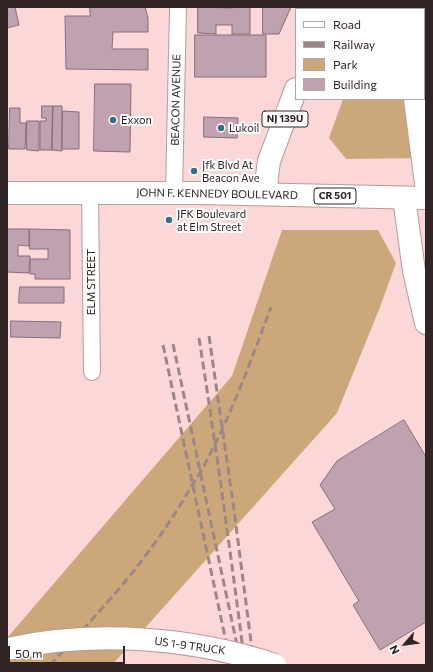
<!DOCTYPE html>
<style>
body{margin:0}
#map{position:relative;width:433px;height:672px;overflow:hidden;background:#fbd7d8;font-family:Commissioner,sans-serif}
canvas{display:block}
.frame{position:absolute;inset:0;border:8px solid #312424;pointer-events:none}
.legend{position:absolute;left:295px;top:8px;width:130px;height:92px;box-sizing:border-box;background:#fff;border:1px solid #ada7a7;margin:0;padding:5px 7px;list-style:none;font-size:12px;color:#312424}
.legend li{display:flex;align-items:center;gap:8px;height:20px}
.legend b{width:20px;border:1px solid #ada7a7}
.north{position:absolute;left:385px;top:624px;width:40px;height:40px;-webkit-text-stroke:3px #fff;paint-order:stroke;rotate:242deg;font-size:11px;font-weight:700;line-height:16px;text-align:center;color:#312424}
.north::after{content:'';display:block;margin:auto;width:14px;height:18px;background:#312424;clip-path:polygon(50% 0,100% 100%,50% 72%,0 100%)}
.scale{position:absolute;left:8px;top:646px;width:117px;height:18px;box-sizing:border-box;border:2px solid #312424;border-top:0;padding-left:5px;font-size:12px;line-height:14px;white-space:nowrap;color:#312424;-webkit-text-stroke:3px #fff;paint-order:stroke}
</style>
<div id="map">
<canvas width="433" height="672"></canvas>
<div class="frame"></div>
<ul class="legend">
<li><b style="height:5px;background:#fff"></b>Road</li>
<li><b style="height:5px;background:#9f8686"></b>Railway</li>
<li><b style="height:11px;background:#cba77a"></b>Park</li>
<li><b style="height:11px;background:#bfa1b0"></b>Building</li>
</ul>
<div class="north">N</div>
<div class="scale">50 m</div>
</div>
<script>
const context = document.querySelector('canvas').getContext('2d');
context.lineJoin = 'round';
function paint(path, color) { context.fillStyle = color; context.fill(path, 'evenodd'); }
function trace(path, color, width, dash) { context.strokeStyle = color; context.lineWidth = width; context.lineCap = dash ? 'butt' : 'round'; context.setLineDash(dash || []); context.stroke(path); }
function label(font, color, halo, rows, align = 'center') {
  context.font = font + ' Commissioner,sans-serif'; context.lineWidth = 4; context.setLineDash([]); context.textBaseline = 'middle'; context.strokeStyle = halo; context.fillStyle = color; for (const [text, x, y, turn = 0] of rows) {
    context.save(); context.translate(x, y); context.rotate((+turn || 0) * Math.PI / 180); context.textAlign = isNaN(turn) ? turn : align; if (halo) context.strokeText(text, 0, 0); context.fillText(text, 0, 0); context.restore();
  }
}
paint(new Path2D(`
 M375 7H426V158L346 159 329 138 343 99H424V9H374Z
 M282 230H378L396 263 380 307 337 413 112 665H7V638L232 376Z`), '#cba77a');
const building = new Path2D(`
 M7 7H15L19 25 7 28Z
 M90 7H145L148 18V32H113L112 49H148V70L66 69 65 16H90Z
 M198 7 233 8V7H250V34H232V25H216V34L198 33Z
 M263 7H291L279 34H263Z
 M195 35H266V77H195Z
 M95 84H131L130 152 94 151Z
 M42 106H53L52 150H40V121H46V118H42Z
 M53 106H62V151L52 150Z
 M10 108H20V123H26L25 149H9Z
 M63 111 79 112V149H62Z
 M204 117 238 118 237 138 204 137Z
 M27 121H39V151L27 150Z
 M7 229H29V246L18 245V256H30L29 273 7 272Z
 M30 229 70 230V279H35V274H30V259H48V249H30Z
 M20 287H64V303H19Z
 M11 321 61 322 60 338 11 337Z
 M404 420 426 457V622L380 650 353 605 359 601 312 522 335 509 320 485 337 461Z`);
paint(building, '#bfa1b0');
trace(building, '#886c7a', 1);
const street = new Path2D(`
 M90 193 92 372
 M174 193 178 7`);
const primary = new Path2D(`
 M326 9 327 7
 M7 193H200L426 198
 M266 194 267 176 269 161 296 89`);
const highway = new Path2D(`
 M410 7V9
 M426 7V31
 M415 99 426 184
 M404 198 414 271 426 323`);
trace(street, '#ba999a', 18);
trace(primary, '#ba999a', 24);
trace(highway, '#ba999a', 24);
trace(street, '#fff', 16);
trace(primary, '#fff', 22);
trace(highway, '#fff', 22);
trace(new Path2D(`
 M209 336 234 510 254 665
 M199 338C216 446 231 556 245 665
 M173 344 237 645
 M163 345 231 665
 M50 665C78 635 107 604 133 572 154 545 174 517 191 487 197 478 203 468 208 458 233 410 252 358 271 307`), '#9f8686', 3, [8, 4]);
const highwayBridge = new Path2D(`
 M7 649C94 630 192 637 275 665`);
trace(highwayBridge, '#ba999a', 24, []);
trace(highwayBridge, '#fff', 22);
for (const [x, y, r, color] of [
 [113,120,4,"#366e88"],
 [221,128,4,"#366e88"],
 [194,171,4,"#366e88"],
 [169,220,4,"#366e88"]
]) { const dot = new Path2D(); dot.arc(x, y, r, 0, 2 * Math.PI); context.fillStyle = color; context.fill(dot); trace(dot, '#fff', 1.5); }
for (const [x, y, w] of [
 [285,119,46],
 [335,196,42]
]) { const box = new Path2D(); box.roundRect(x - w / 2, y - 8, w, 16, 3); context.fillStyle = '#fff'; context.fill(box); trace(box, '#312424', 1); }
label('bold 10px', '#312424', null, [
 ["NJ 139U",285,119],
 ["CR 501",335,196]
]);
label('11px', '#312424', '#fff', [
 ["BEACON AVENUE",176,100,-89],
 ["JOHN F. KENNEDY BOULEVARD",217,194,1],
 ["ELM STREET",91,282,-90],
 ["US 1-9 TRUCK",190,646,8]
]);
label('11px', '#312424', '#fff', [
 ["Exxon",121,120],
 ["Lukoil",229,128],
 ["Jfk Blvd At",202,165],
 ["Beacon Ave",202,178],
 ["JFK Boulevard",177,214],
 ["at Elm Street",177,227]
], 'left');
</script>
